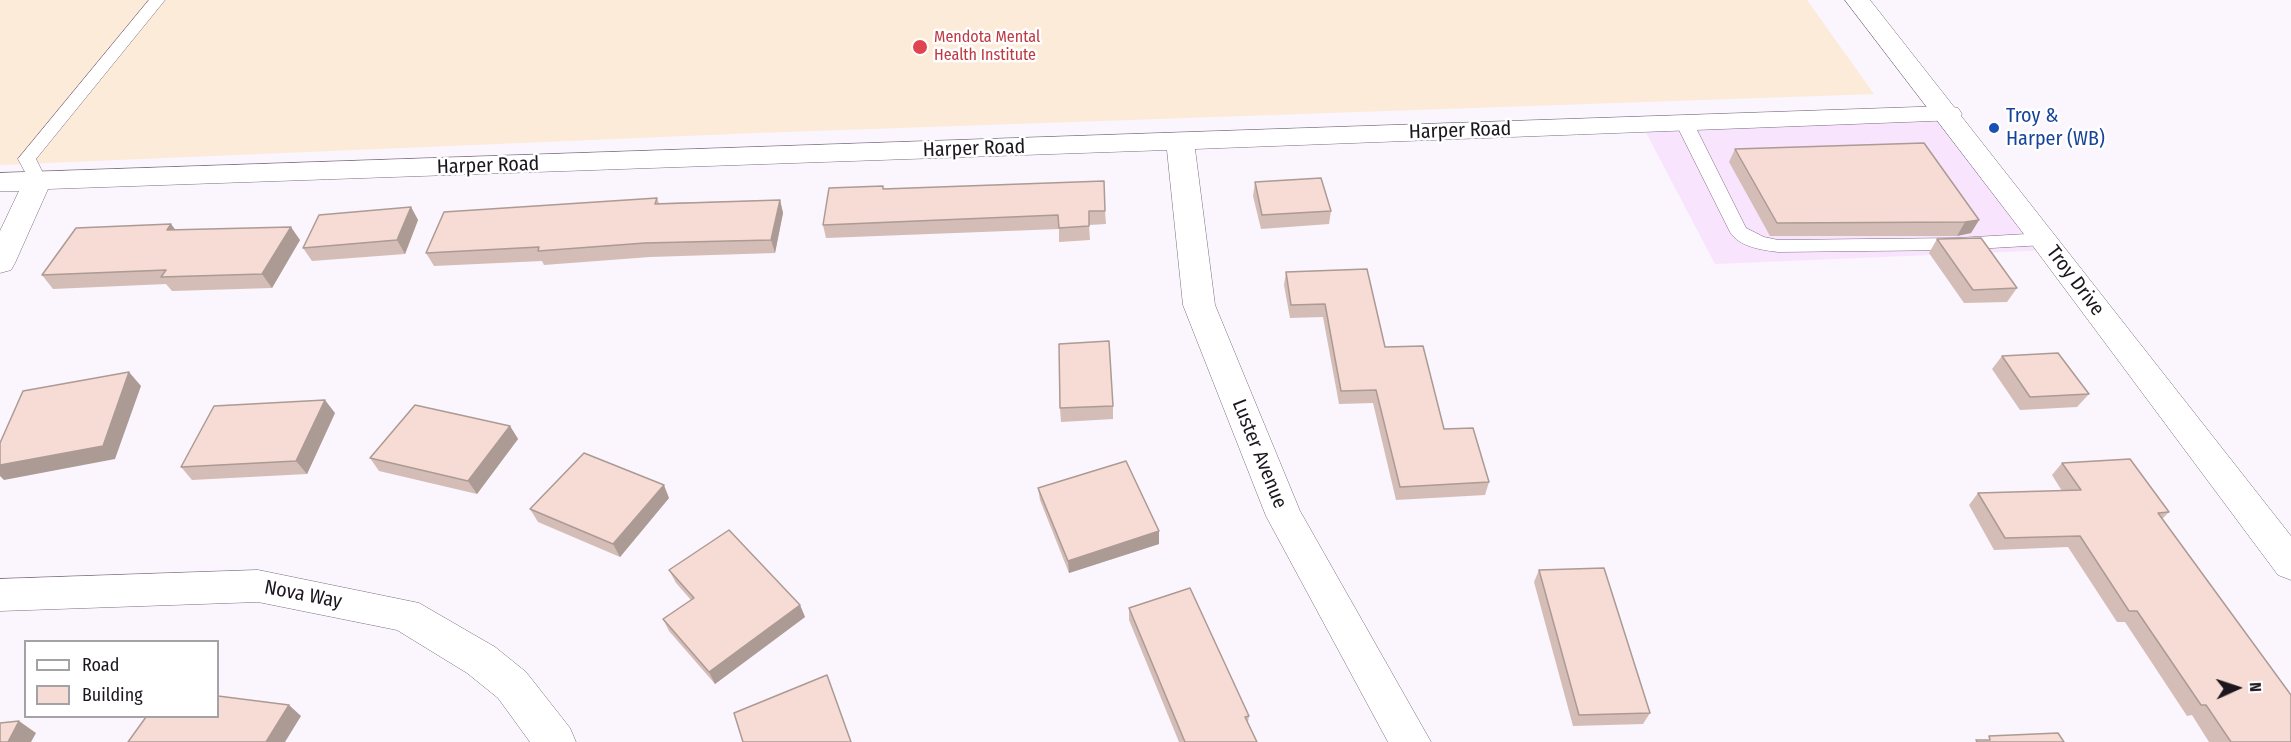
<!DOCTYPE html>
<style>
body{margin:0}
#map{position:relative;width:2291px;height:742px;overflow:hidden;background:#fbf5fd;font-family:"Fira Sans Condensed",sans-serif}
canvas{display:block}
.legend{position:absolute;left:24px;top:640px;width:195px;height:78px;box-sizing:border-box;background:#fff;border:2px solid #a4a2a5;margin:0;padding:8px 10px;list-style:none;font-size:18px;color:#1c171e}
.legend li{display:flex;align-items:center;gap:12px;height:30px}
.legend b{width:30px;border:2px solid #a4a2a5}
.north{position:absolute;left:2207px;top:658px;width:60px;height:60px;-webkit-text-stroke:4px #fff;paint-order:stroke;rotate:87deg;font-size:16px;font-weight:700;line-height:24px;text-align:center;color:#1c171e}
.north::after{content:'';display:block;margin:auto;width:21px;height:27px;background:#1c171e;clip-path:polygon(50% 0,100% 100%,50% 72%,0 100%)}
</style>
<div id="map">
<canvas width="2291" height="742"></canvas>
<ul class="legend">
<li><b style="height:8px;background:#fff"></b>Road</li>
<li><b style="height:16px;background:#f6dcd4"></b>Building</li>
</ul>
<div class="north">N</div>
</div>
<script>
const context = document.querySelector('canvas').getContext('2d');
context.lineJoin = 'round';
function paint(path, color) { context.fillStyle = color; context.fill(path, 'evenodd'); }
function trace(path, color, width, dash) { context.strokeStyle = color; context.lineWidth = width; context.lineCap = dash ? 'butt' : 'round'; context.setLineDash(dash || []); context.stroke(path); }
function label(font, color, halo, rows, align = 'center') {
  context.font = font + ' "Fira Sans Condensed",sans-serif'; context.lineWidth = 5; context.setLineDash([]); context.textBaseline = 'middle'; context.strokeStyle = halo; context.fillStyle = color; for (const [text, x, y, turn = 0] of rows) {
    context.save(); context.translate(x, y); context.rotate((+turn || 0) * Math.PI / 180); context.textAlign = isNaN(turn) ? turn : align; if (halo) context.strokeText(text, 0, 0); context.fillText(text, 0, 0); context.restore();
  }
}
paint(new Path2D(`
 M1948 114 2051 250 1715 264 1642 125Z`), '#f9e4fe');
paint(new Path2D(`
 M0 0H1807L1874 94 756 133 0 165Z`), '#fbebd8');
const service = new Path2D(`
 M149 0H165L36 159 47 181 44 185H32L18 159Z
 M1684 117 1693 122 1746 228 1764 237 1778 240 1957 238 2044 233 2051 234 2054 239 2051 244 2044 245 1957 250 1778 252C1762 250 1739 247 1730 232L1675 122Z`);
const minor = new Path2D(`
 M1948 106 1958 108 1962 114 1958 120 1195 149 1215 305 1300 511 1431 742H1388L1266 516 1183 305 1167 150 48 189 15 263 11 270 0 273V231L19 191H0V173Z
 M258 570 419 603 495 647 526 672 570 728 576 742H530L498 698 467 673 397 630 258 602 0 611V579Z`);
const tertiary = new Path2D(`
 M1845 0H1870L2291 536V580L2278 575 2033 246Z`);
trace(service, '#7b6d7e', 1);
trace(minor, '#7b6d7e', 1);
trace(tertiary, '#7b6d7e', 1);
paint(service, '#fff');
paint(minor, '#fff');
paint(tertiary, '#fff');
paint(new Path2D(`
 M1735 149 1979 220 1971 233 1957 236H1770L1729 162Z
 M1255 182 1331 211 1329 224 1261 229 1253 196Z
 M883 189 1105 211 1106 224 1089 225 1090 240 1059 242V229L826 238 823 225Z
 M657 198 659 203 780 200 783 213 775 253 650 257 544 265 542 261 434 266 426 253Z
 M411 207 418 220 405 254 312 261 303 248Z
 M176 230 300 240 272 288 172 291 166 284 53 289 42 275Z
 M1937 239 2017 288 2007 302 1964 303 1929 253Z
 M1286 272 1385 347 1444 429 1489 482 1485 495 1396 500 1373 403 1339 404 1323 317 1290 318 1284 285Z
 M2002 356 2089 394 2077 407 2020 410 1992 369Z
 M1113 406V419L1061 422 1060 408Z
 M335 413 307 474 192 480 181 467Z
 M510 426 518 439 477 494 379 471 370 458Z
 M2062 463 2169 512 2162 519 2291 742H2209L2192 715 2187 716 2125 622H2117L2068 547 1994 550 1969 505 1978 493 2062 491 2052 475Z
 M1038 488 1159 544 1069 573 1040 500Z
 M669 498 620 557 538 522 530 509Z
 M669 570 800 605 805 617 715 684 669 631 663 619 691 600 676 583Z
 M1539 570 1650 713 1643 724 1573 726 1534 582Z
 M1129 608 1249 716 1248 722 1257 742H1179L1129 620Z`), '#d4bdb6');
paint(new Path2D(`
 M780 200 783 213 775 253 771 240Z
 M411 207 418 220 405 254 397 240Z
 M1979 220 1971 233 1957 236 1965 222Z
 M171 224 181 237 167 230Z
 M291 227 300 240 272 288 262 274Z
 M129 372 141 386 115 459 4 480 0 476V465Z
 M325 400 335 413 307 474 296 461Z
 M510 426 518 439 477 494 468 481Z
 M664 485 669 498 620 557 613 544Z
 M1159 531V544L1069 573 1068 561Z
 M800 605 805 617 715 684 709 672Z
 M289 705 301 716 285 742H266Z
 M19 721 36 733 31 742H8Z`), '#ac9a94');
const building = new Path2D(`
 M1924 143 1979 220 1965 222 1777 223 1735 149Z
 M1321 178 1331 211 1262 215 1255 182Z
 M1104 181 1105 211H1089V226L1059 228 1058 215 823 225 829 188 883 186V189Z
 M657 198 655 204 780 200 771 240 645 243 538 251 539 247 426 253 444 212Z
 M411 207 397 240 303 248 319 215Z
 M171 224 167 230 291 227 262 274 161 277 166 270 42 275 76 228Z
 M1981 238 2017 288 1973 290 1937 239Z
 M1367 269 1385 347 1423 346 1444 429 1473 428 1489 482 1400 487 1376 390 1341 391 1325 304 1291 305 1286 272Z
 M1109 341 1113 406 1060 408 1059 344Z
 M2058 353 2089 394 2030 397 2002 356Z
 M129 372 103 446 0 465V443L23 391Z
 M325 400 296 461 181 467 214 406Z
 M415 405 510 426 468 481 370 458Z
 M584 453 664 485 613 544 530 509Z
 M2130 459 2169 512 2158 513 2291 695V742H2231L2206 705H2201L2137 611H2129L2080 536 2005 538 1978 493 2081 490 2062 463Z
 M1126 461 1159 531 1068 561 1038 488Z
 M729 530 800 605 709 672 663 619 694 598 669 570Z
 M1604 568 1650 713 1579 715 1539 570Z
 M1190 588 1249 716 1245 717 1257 742H1185L1129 608Z
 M827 675 851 742H743L734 713Z
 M218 696 289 705 266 742H128L146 717H218Z
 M19 721 8 742H0V723Z
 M2058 733 2064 742H1977L1976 740H1990L1989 736Z`);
paint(building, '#f6dcd4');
trace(building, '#ac9a94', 1.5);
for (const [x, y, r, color] of [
 [920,47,8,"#e0444e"],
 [1994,128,6,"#1a4fb4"]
]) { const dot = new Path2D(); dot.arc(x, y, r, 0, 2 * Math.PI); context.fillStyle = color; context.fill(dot); trace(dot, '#fff', 2); }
label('16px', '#be3a42', '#fff', [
 ["Mendota Mental",934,38],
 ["Health Institute",934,56]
], 'left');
label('20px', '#164399', '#fff', [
 ["Troy &",2006,116],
 ["Harper (WB)",2006,139]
], 'left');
label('20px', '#1c171e', '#fff', [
 ["Harper Road",1460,131,-2],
 ["Harper Road",974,149,-2],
 ["Harper Road",488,166,-2],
 ["Troy Drive",2075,281,53],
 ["Luster Avenue",1259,454,68],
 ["Nova Way",303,595,11]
]);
</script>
